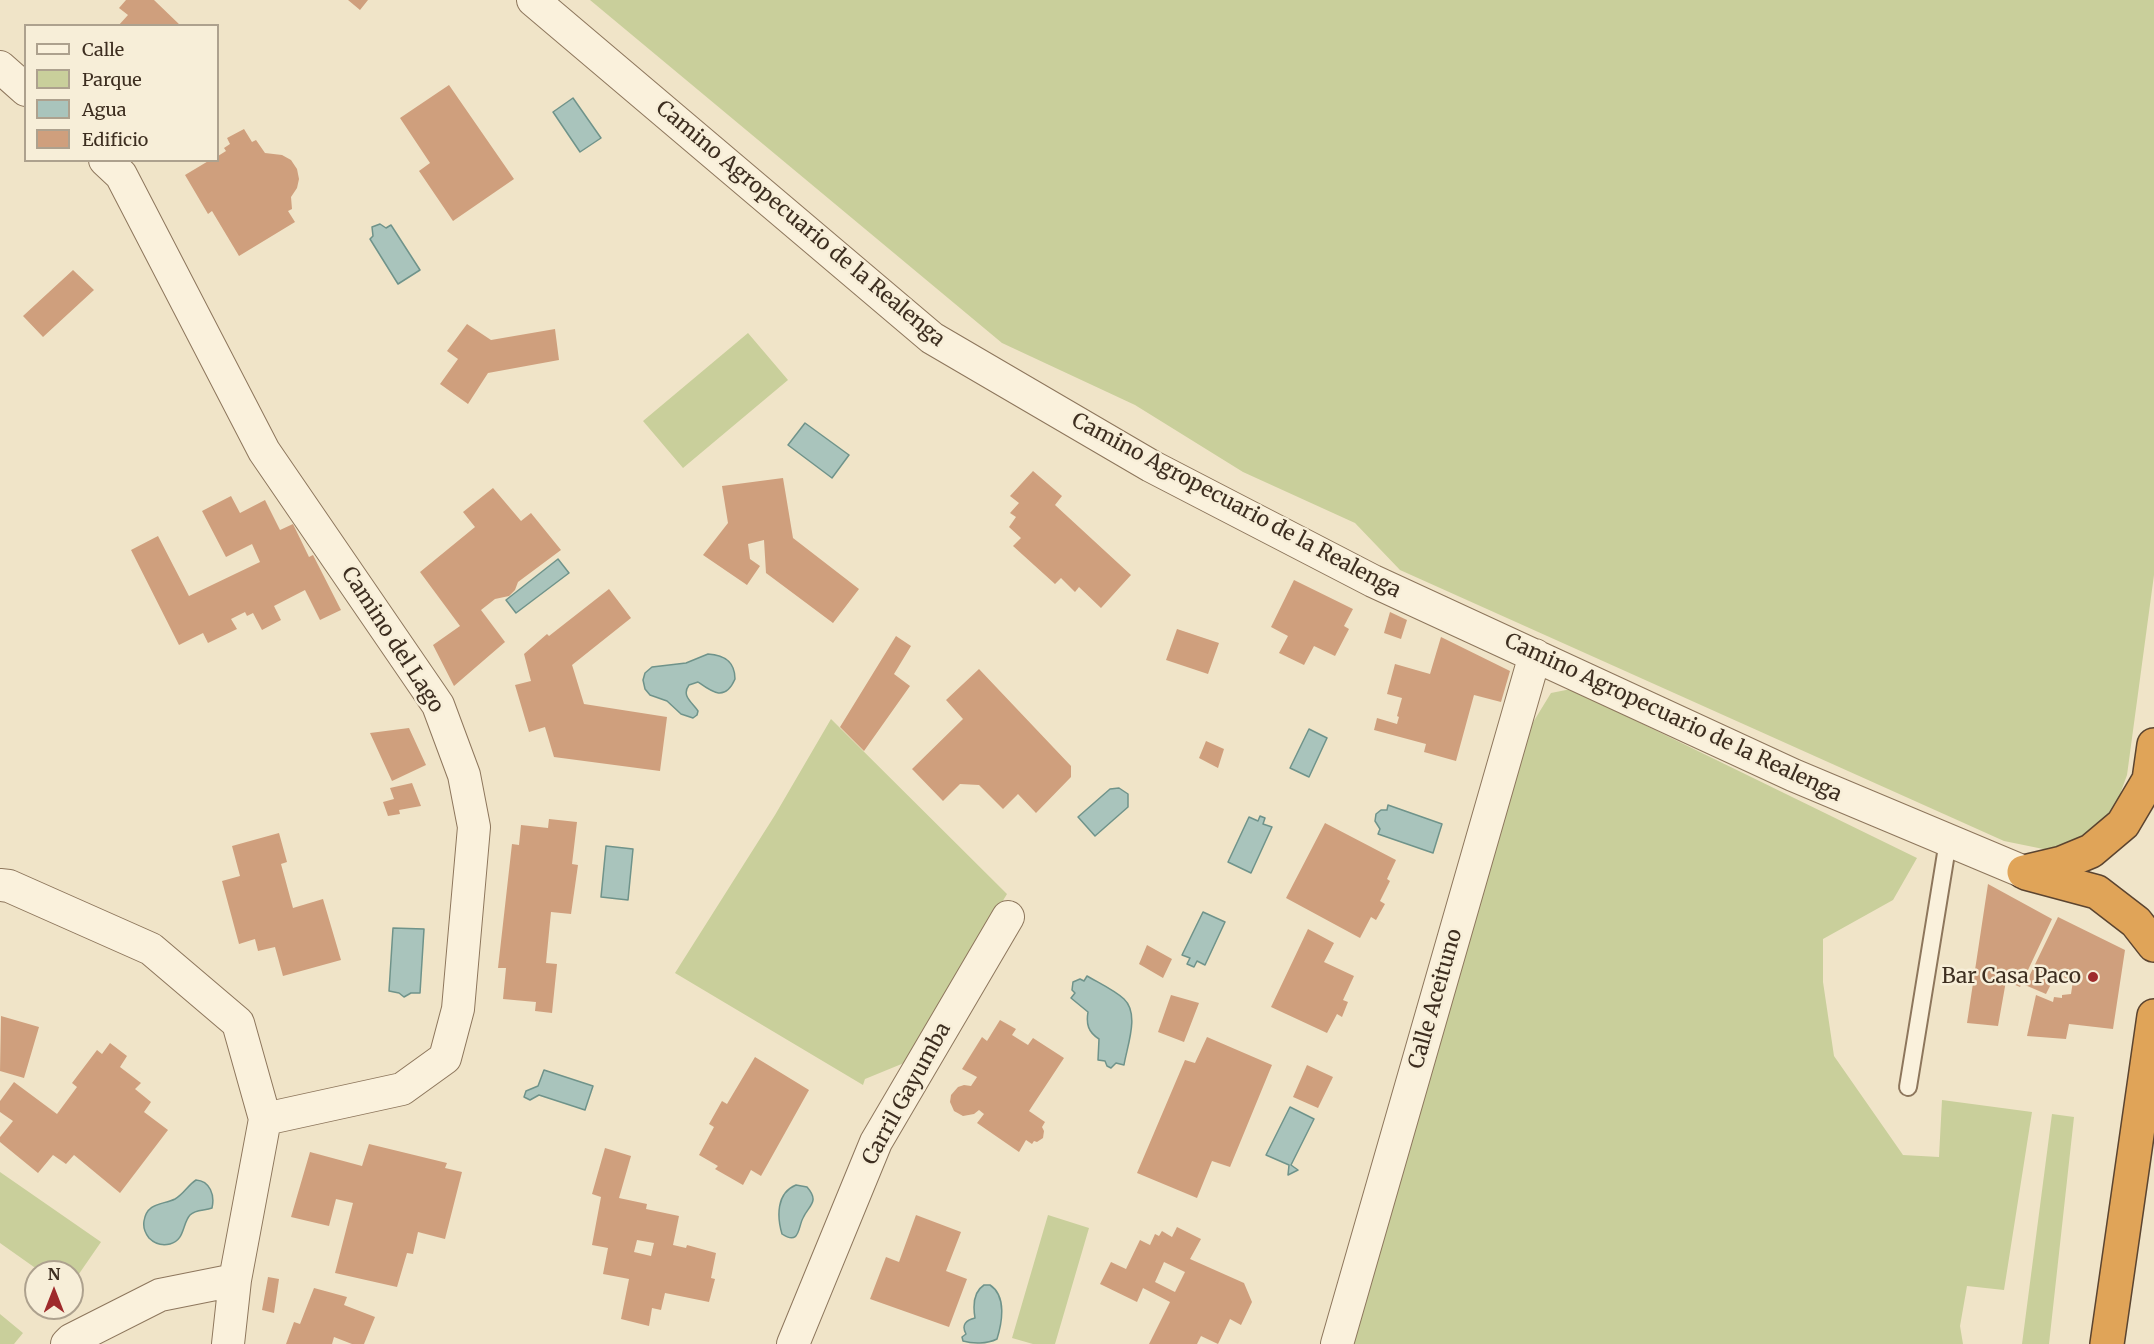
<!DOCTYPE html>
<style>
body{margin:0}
#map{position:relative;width:2154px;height:1344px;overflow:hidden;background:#f0e4c8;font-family:Merriweather,serif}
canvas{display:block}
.legend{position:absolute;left:24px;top:24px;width:195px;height:138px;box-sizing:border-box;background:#f7eed8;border:2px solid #ada18e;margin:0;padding:8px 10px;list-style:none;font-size:18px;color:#3d2e20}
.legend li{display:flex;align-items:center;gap:12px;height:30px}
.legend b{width:30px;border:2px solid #ada18e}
.north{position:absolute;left:24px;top:1260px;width:60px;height:60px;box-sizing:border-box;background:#f7eed8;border:2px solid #ada18e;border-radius:50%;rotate:0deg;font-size:16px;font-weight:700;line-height:24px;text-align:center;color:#3d2e20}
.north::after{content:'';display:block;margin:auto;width:21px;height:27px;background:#9e2a2b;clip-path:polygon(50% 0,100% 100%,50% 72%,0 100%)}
</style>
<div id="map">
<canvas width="2154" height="1344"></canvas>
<ul class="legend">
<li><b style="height:8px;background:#faf1dc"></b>Calle</li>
<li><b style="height:16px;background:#c9cf9b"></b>Parque</li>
<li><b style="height:16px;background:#a9c4bc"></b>Agua</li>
<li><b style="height:16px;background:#cf9f7d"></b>Edificio</li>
</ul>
<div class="north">N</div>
</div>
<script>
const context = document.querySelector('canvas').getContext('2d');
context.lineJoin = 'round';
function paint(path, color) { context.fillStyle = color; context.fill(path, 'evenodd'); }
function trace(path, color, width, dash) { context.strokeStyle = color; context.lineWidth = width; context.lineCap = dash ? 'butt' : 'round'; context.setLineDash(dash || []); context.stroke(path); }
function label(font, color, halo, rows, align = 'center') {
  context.font = font + ' Merriweather,serif'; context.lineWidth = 5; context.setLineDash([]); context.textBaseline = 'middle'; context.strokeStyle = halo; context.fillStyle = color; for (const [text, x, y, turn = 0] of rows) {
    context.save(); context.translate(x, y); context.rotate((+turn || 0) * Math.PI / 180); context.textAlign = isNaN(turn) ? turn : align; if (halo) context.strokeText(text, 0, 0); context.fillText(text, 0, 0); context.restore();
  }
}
paint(new Path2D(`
 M590 0H2154V575L2127 775 2115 808 2086 837 2058 852 2004 841 1400 570 1355 523 1243 472 1135 405 1002 343Z
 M748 333 788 380 683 468 643 421Z
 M1571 689 1917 858 1893 900 1823 939V982L1834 1056 1903 1155 1939 1157 1942 1100 2032 1112 2004 1290 1967 1286 1960 1326 1963 1344H1354L1532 724 1551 693Z
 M831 719 1007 894 904 1063 865 1079 863 1085 675 973 775 815Z
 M2052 1114 2074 1117 2049 1344H2022Z
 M0 1172 101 1242 72 1284V1272H41L0 1243Z
 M1048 1215 1089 1228 1055 1344H1033L1012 1338Z
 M0 1314 23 1333 14 1344H0Z`), '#c9cf9b');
const water = new Path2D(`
 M573 98 601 138 580 152 553 112Z
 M380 224 386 228 391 225 420 270 398 284 370 239 373 236 372 227Z
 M805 423 849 455 832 478 788 445Z
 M558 559 569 573 516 613 506 600Z
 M708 654C724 655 735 661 735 679 725 702 712 692 698 682L689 685C681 696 692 702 698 711L697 715 693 718 681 714 667 701 650 695 645 689 643 680 645 673 652 667 686 663Z
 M1309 729 1327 738 1309 777 1290 768Z
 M1119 788 1128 794V807L1095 836 1078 817 1110 789Z
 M1388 805 1442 824 1433 853 1378 834 1380 829 1375 821 1376 814 1381 810H1387Z
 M1260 816 1265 818 1263 824 1272 827 1251 873 1228 862 1249 817 1258 821Z
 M606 846 633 849 628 900 601 897Z
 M1203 912 1225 922 1205 965 1197 961 1194 967 1187 964 1190 958 1182 955Z
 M393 928 424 929 420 993H411L404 997 399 993 389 991Z
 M1087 976C1099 983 1114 990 1124 999 1140 1014 1127 1046 1124 1065L1116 1063 1111 1068 1107 1066 1105 1061 1098 1060 1099 1039C1088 1032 1086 1024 1088 1012L1071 998 1075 993 1072 990 1073 982 1080 979 1084 981Z
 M544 1070 593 1086 585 1110 539 1095 530 1100 524 1097 526 1091 538 1086Z
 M1290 1107 1314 1119 1291 1165 1298 1170 1288 1175 1289 1165 1266 1155Z
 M196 1180C210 1181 215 1195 212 1208 205 1211 196 1209 190 1215 182 1224 185 1240 170 1244 162 1246 155 1244 149 1238 145 1233 143 1227 144 1221 147 1202 163 1205 175 1199 184 1194 188 1185 196 1180Z
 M796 1185 807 1187C820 1202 809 1205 803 1218 798 1227 800 1246 782 1234 777 1217 776 1193 796 1185Z
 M984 1285H990C1007 1296 1002 1323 997 1339 987 1344 973 1344 963 1341L962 1337 966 1334C961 1325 966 1320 975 1318 973 1306 973 1292 984 1285Z`);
paint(water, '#a9c4bc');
trace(water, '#6f938a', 1.5);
paint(new Path2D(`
 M126 0H154L181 26H118L128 15 119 8Z
 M348 0H368L360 10Z
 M449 85 514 179 453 221 419 171 430 163 400 118Z
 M244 129 252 142 256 140 265 153 282 155 291 160 297 169 299 179 297 188 291 197 292 209 288 211 295 222 239 256 212 211 208 214 185 175 210 160H218V156L226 151 224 148 230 144 227 138Z
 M73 270 94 290 43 337 23 316Z
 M467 324 491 340 555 329 559 360 488 373 468 404 440 384 458 359 447 351Z
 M1033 471 1062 496 1055 505 1131 575 1101 608 1079 587 1075 592 1061 578 1055 584 1013 546 1021 538 1009 527 1016 517 1010 513 1019 503 1010 496Z
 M783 478 793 538 859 589 833 623 766 573 764 540 748 544 750 559 760 566 747 585 703 555 728 523 722 486Z
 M493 488 521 521 531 513 561 550 518 582 515 590 509 596 495 599 481 610 505 642 454 686 433 645 460 626 420 572 475 527 463 512Z
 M231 496 240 513 265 500 280 530 293 524 309 557 313 555 341 610 320 620 305 590 274 606 281 620 262 630 253 613 247 616 245 612 231 619 237 629 208 643 203 633 179 645 131 550 158 536 189 596 260 562 252 544 226 557 202 511Z
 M1294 580 1353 609 1344 626 1349 629 1335 656 1314 646 1304 665 1279 653 1288 636 1271 627Z
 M609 589 631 618 572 665 573 668 584 704 667 717 660 771 554 757 545 727 529 732 515 685 531 681 524 654 547 634 549 636Z
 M1390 612 1407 620 1401 639 1384 633Z
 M1177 629 1219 643 1208 674 1166 660Z
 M896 636 911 646 894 674 910 686 864 751 840 727Z
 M1441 637 1510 671 1501 702 1474 695 1456 761 1424 752 1426 744 1374 730 1377 718 1397 724 1399 717 1397 716 1402 698 1387 694 1395 664 1430 674Z
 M979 669 1071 766V777L1036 813 1018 794 1003 809 979 785 960 784 943 801 912 769 963 719 946 700Z
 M409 728 426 765 392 781 370 733Z
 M1206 741 1224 749 1218 768 1199 758Z
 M412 783 421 806 399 810 400 814 388 816 383 802 394 799 390 788Z
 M549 819 577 822 572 864 578 865 571 914 551 912 546 963 557 964 552 1013 535 1011 536 1002 503 999 506 968H498L512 844 519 845 521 825 548 828Z
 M1325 823 1396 860 1387 879 1390 881 1380 901 1385 904 1376 920 1371 917 1360 938 1286 898Z
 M279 833 287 862 281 864 293 908 323 899 341 960 283 976 275 947 258 951 255 939 239 944 222 881 240 876 232 846Z
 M1988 884 2052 919 2020 987 2006 981 1998 1026 1967 1023Z
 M2058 917 2125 950 2113 1029 2069 1024 2066 1039 2027 1036 2036 995 2053 1002 2054 997 2062 998V995L2071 994 2073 981 2056 974 2046 994 2025 985Z
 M1308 929 1334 943 1324 962 1354 976 1343 1000 1348 1002 1342 1017 1337 1014 1327 1033 1271 1007Z
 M1147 945 1172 959 1163 978 1139 964Z
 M1171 995 1199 1003 1184 1042 1158 1032Z
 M1 1016 39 1027 24 1078 0 1071Z
 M1000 1020 1016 1029 1012 1035 1028 1045 1033 1038 1064 1058 1029 1111 1045 1122 1042 1127 1044 1131 1043 1138 1037 1142 1034 1141 1032 1144 1026 1140 1019 1152 977 1123 984 1114 979 1110 974 1114 963 1116 954 1111 950 1102 951 1095 958 1087 964 1085 971 1086 977 1077 962 1069 982 1037 987 1041Z
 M1207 1037 1272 1065 1230 1167 1212 1161 1197 1198 1137 1173 1185 1060 1195 1063Z
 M110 1043 127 1056 120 1067 141 1083 135 1089 151 1102 144 1112 168 1130 120 1193 74 1155 66 1164 53 1155 38 1173 0 1142V1137L13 1121 0 1112V1101L14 1082 57 1114 77 1087 72 1083 97 1050 102 1054Z
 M755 1057 809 1090 761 1176 751 1170 743 1185 715 1169 718 1166 699 1155 714 1127 709 1124 722 1101 727 1104Z
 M1307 1065 1333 1077 1318 1108 1293 1097Z
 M369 1144 447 1163 445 1168 462 1172 445 1239 418 1232 413 1254 407 1253 397 1287 335 1273 353 1203 336 1199 329 1226 291 1217 310 1152 362 1166Z
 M605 1148 631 1156 619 1198 647 1204 646 1209 679 1216 673 1245 686 1248 687 1245 716 1253 711 1278 715 1279 709 1302 665 1293 661 1310 652 1308 649 1326 621 1319 629 1279 603 1274 608 1248 592 1245 601 1197 592 1194ZM637 1240 654 1243 651 1256 634 1252Z
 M916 1215 961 1232 946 1271 967 1279 949 1327 870 1299 886 1257 899 1262Z
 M1177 1227 1201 1239 1190 1259 1244 1283 1252 1302 1241 1325 1230 1319 1218 1344 1201 1336 1197 1344H1149L1170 1302 1143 1288 1137 1302 1100 1284 1111 1262 1126 1269 1140 1240 1150 1245 1155 1234 1159 1236 1162 1231 1172 1237ZM1164 1262 1185 1272 1175 1292 1155 1282Z
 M268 1277 279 1279 274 1313 262 1310Z
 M314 1288 347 1297 344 1305 375 1317 364 1344H352L334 1337 332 1344H286L294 1322 300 1324Z`), '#cf9f7d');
const lane = new Path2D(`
 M1908 1087 1948 841`);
const street = new Path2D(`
 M533 0 932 338 1151 466 1373 581 1793 775 2024 872
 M0 67 26 90
 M105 160 121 175 264 451 438 705 464 775 474 827 458 1009 445 1058 402 1089 265 1119
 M0 885 9 886 151 949 238 1023 265 1119 235 1280 228 1344
 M67 1344 71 1340 160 1295 235 1280
 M793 1344 876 1142 1008 917
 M1337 1344 1535 655`);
const highway = new Path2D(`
 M2024 872 2062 863 2091 851 2123 824 2149 780 2154 745
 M2026 873 2097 892 2136 922 2154 945
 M2107 1344 2154 1016`);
trace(lane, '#8d765c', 20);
trace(street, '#8d765c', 34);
trace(highway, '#5b4430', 36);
trace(lane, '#faf1dc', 16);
trace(street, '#faf1dc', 32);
trace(highway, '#e0a458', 33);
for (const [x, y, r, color] of [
 [2093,977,6,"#9e2a2b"]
]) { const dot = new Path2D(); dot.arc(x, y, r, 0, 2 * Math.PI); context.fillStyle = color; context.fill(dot); trace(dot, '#f7eed8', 2); }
label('21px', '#3d2e20', '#f7eed8', [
 ["Camino Agropecuario de la Realenga",800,224,40],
 ["Camino Agropecuario de la Realenga",1236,506,28],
 ["Camino del Lago",392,640,57],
 ["Camino Agropecuario de la Realenga",1673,718,25],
 ["Calle Aceituno",1436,999,-74],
 ["Carril Gayumba",907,1094,-61]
]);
label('21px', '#3d2e20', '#f7eed8', [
 ["Bar Casa Paco",2081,977]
], 'right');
</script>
